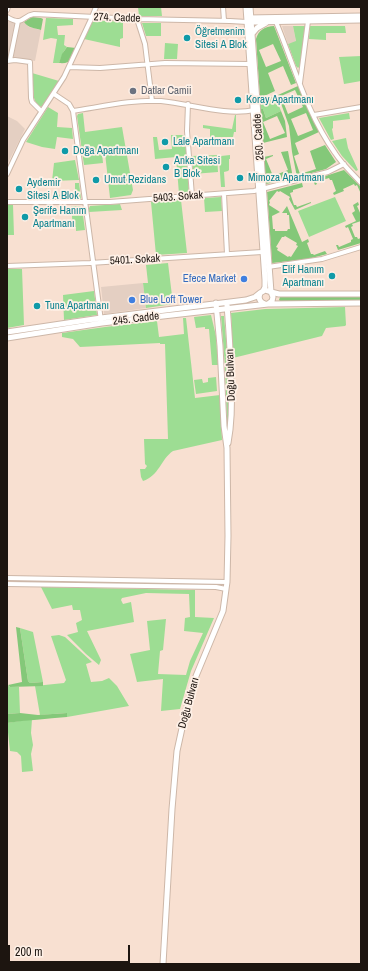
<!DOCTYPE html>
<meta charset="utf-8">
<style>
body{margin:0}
#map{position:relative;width:368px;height:971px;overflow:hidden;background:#f8e0d1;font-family:"Archivo Narrow",sans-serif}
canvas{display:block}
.frame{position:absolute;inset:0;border:8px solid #1d1510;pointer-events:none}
.scale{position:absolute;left:8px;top:945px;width:122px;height:18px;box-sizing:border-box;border:2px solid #1d1510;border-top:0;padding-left:5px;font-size:12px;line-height:14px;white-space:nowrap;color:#1d1510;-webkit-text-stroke:3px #fef0e6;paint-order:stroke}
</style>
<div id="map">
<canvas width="368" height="971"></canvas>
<div class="frame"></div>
<div class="scale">200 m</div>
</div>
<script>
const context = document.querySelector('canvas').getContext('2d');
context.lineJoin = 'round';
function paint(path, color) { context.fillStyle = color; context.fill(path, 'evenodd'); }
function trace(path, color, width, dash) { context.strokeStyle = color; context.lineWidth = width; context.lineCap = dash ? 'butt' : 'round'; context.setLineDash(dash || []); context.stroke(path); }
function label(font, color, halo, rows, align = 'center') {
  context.font = font + ' "Archivo Narrow",sans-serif'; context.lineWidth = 3.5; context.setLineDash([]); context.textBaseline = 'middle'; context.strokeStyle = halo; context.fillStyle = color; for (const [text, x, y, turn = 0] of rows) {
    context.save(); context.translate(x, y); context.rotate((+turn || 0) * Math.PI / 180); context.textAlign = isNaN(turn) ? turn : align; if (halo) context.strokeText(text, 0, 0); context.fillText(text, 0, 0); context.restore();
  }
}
paint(new Path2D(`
 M7 19 18 23 24 22 29 27 41 30 35 61 21 59H7Z
 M282 26H293L296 42 288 44Z
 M7 116 17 121 25 129 8 163 7 162Z
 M143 283 146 308 104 314 101 287Z`), '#e4cfc2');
paint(new Path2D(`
 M138 7H161L162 16H139Z
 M46 18 73 19V25L57 26 58 35H65L64 45 67 47 64 51 59 63H53L57 39 51 38 43 40Z
 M93 20 123 22V38L120 39V47L84 39Z
 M142 23H161V36H146Z
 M293 26H305L300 66 298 68 296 66 288 44 296 41Z
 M310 26H345L346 33H326V40L309 39Z
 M165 43 178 44 177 59H164Z
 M361 56V81L344 84 339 57Z
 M32 73 59 81 43 106 39 107 36 103 34 98Z
 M275 96 281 111 266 118 263 109H260V101Z
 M48 107 58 113 57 127 72 128 73 139 57 137 55 149 42 147 26 142Z
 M83 113 85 132 122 127 133 190 131 195 110 198 105 153H102L103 163 84 165 77 116 78 114Z
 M349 113 350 119 333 121V128L332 129 334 139 331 140 319 118Z
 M235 115H236V132H234L233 137H216V139H210V129L203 128V125L232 129Z
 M171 135H185L189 193 179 194 176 157 155 159 153 137H157L159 150 172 149Z
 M346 138 348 148 358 170 356 171 342 156 332 141Z
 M217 155 218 172 193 174 192 156Z
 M230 155V159H229V170L228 171 224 172 225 187H221L219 159H221V156Z
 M75 160 79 180 52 181 54 163Z
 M75 183H79L81 199 54 200V195L75 194Z
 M221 197 222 211 205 212 204 198Z
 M335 197 346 221 309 237 298 211Z
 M181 200 187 253 156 255 151 202Z
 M120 204 122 210 89 212V208L90 206Z
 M7 205H13L14 235H7Z
 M71 206H80L82 208 85 230 76 231V227H73Z
 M168 263 173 304 146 308 143 283H148L146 265Z
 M7 269H22L24 325 7 328Z
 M94 291 97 315 64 320 63 295Z
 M345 307 346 325 345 326 326 328 322 336 233 358 231 313 265 309Z
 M211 315 216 336 218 365H212L209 329H205V327L196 328 194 317Z
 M221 316H224L228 361V426L227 424 225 366Z
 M183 318H186L195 398 220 395 222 440 173 451C161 459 159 476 143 481L141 477 140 469H145L147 466 145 464 144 439H168L165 344H160V343L80 347 73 339 62 337V333L105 327 157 321 159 337 184 334Z
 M216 377 217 391 196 394 194 380 202 379 203 383 208 382V378Z
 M41 587 195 590V617L214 618 191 671 180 709 161 711 163 679 137 682 130 654 150 650 147 621 166 619 163 650 160 651 158 674 186 675 190 661 203 633 184 631 185 618 190 617 189 594 146 593 122 598 121 600 123 604 131 602 134 622 87 631 101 660 99 665 86 654 67 635 78 632 76 623 82 620 80 610H73L72 605 52 609Z
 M20 628 33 632 43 682 30 683 28 681Z
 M51 636 59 635 65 637 92 662 86 664 91 682 102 681 109 678 117 686 129 706 67 717 66 713 40 715 35 686 64 683 66 680Z
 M7 685 10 687H19L20 713 7 714Z
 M32 719 31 733 33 745 31 754 33 771 22 772 21 756 17 752 10 751 7 723Z`), '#9ddd93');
paint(new Path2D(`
 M32 17 41 18 43 19 41 30C35 28 28 28 24 22Z
 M274 26 296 83 291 85 283 66 268 73 275 91 260 98 256 39C258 31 265 26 274 26ZM273 44 281 61 266 67 259 50Z
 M67 47 76 48C70 59 72 64 59 63L62 54Z
 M298 86 319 132 295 143 299 154 294 156 300 174 316 169 310 151 325 145 336 162 326 169 297 177 292 152 289 126 278 95ZM295 90 303 107 288 114 281 96ZM306 113 313 130 298 136 291 119Z
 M260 109H263L266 118 281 111 285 121 287 137 263 143ZM277 116 285 133 270 139 263 122Z
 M288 151 293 178 266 184 264 157 273 155V156L266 159 273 176 288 170 281 152Z
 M344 170 361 187V194L357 185 355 186 354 184 343 189 344 191 334 195 333 193 336 191 332 180H330L329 178 316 182 317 184 315 185 313 180Z
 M302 183 303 187 293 190V192L290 193 294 205H296L297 207 311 202V203L295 210 289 199 290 197 280 191 279 192 277 191 269 201 270 202 269 205 280 212 272 216 273 229H275V231H287L288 229H290L289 215H287V213H282L287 206 302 242 308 239 309 242 307 243 311 254H313L314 255 325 251 327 254 308 259 272 263 267 192ZM285 236 297 243 296 245 298 246 291 257 289 256 288 257 277 250 278 248 276 247 282 237H284Z
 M358 202 359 205 357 206 361 215V221L352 224 353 226 351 227 355 237H357L358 239 361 238V243L338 250 336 245H338L339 247 351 242V240L353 239 348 227 346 228 345 226 356 221 352 213 355 211 353 205Z
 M280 297H361V301H280L279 300Z
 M16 627 20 628 28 681 30 683 43 682V686L10 687 8 685 22 682Z
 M20 713 38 715 67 713V717C47 719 27 720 7 723V714Z`), '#84c879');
const minor = new Path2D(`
 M223 7 224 21
 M7 10 8 7
 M7 17C24 27 21 16 34 14L137 19 230 21 247 22
 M137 19 145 44 152 101
 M276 22C294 65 307 114 335 153 342 164 352 173 361 183
 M10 60 18 21
 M7 61 15 60 30 62 31 98 32 102 41 111
 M69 67 100 68 165 63 250 64
 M300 83 308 21
 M54 94 69 104 73 111 101 321
 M188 104 187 131 192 196
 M73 111C100 107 134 99 161 101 192 104 224 116 255 110
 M314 115 361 107
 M7 174 23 140 64 77 92 17 96 7
 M224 194 227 254
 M7 202H110L254 191 328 172 344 164
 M7 266 90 263 262 252
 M268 267 322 259 361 247
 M7 578 227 582
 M7 584 216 587 226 589`);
const tertiary = new Path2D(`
 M246 7 265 280V287L263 291
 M250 7 271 292
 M248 18 361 16
 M248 22 361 20
 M252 34 257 28 266 23
 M271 292 279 294H361
 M269 304 361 303
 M227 305C229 331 231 356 231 382 232 402 232 422 228 443
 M7 332 101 318 246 300 255 297 260 293
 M7 338 102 323 268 304 272 301 273 297 271 292 265 290 260 293C258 299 260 302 265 304
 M163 964 172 809 177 751 186 710 196 676 223 611 227 582 228 536 227 448 224 426 220 346 216 303`);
trace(minor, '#cdb7a8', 6);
trace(tertiary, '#cdb7a8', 7);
trace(minor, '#fff', 4);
trace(tertiary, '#fff', 5);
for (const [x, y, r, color] of [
 [187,38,4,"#0f9aa8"],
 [133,91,4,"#6b7280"],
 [238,100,4,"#0f9aa8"],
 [165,142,4,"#0f9aa8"],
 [65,151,4,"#0f9aa8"],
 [166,167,4,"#0f9aa8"],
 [240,178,4,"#0f9aa8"],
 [96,180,4,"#0f9aa8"],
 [19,189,4,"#0f9aa8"],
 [25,217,4,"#0f9aa8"],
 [332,276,4,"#0f9aa8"],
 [244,279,4,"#3f7fe0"],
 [132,300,4,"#3f7fe0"],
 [37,306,4,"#0f9aa8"]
]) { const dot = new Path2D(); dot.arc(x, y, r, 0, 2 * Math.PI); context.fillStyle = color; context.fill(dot); trace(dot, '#fef0e6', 1.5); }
label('11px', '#1d1510', '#fef0e6', [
 ["274. Cadde",117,18,2],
 ["250. Cadde",259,137,-94],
 ["5403. Sokak",178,197,-4],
 ["5401. Sokak",135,260,-3],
 ["245. Cadde",136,319,-7],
 ["Doğu Bulvarı",231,375,-92],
 ["Doğu Bulvarı",189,703,-75]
]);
label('11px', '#0d838f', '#fef0e6', [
 ["Öğretmenim",195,32],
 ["Sitesi A Blok",195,45],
 ["Koray Apartmanı",246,100],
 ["Lale Apartmanı",173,142],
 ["Doğa Apartmanı",73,151],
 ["Anka Sitesi",174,161],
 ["B Blok",174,174],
 ["Mimoza Apartmanı",248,178],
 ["Umut Rezidans",104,180],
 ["Aydemir",27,183],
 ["Sitesi A Blok",27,196],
 ["Şerife Hanım",33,211],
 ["Apartmanı",33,224],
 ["Elif Hanım",324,270,"right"],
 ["Apartmanı",324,283,"right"],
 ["Tuna Apartmanı",45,306]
], 'left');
label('11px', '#5b616d', '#fef0e6', [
 ["Datlar Camii",141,91]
], 'left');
label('11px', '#366cbe', '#fef0e6', [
 ["Efece Market",236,279],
 ["Blue Loft Tower",140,300,"left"]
], 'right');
</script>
